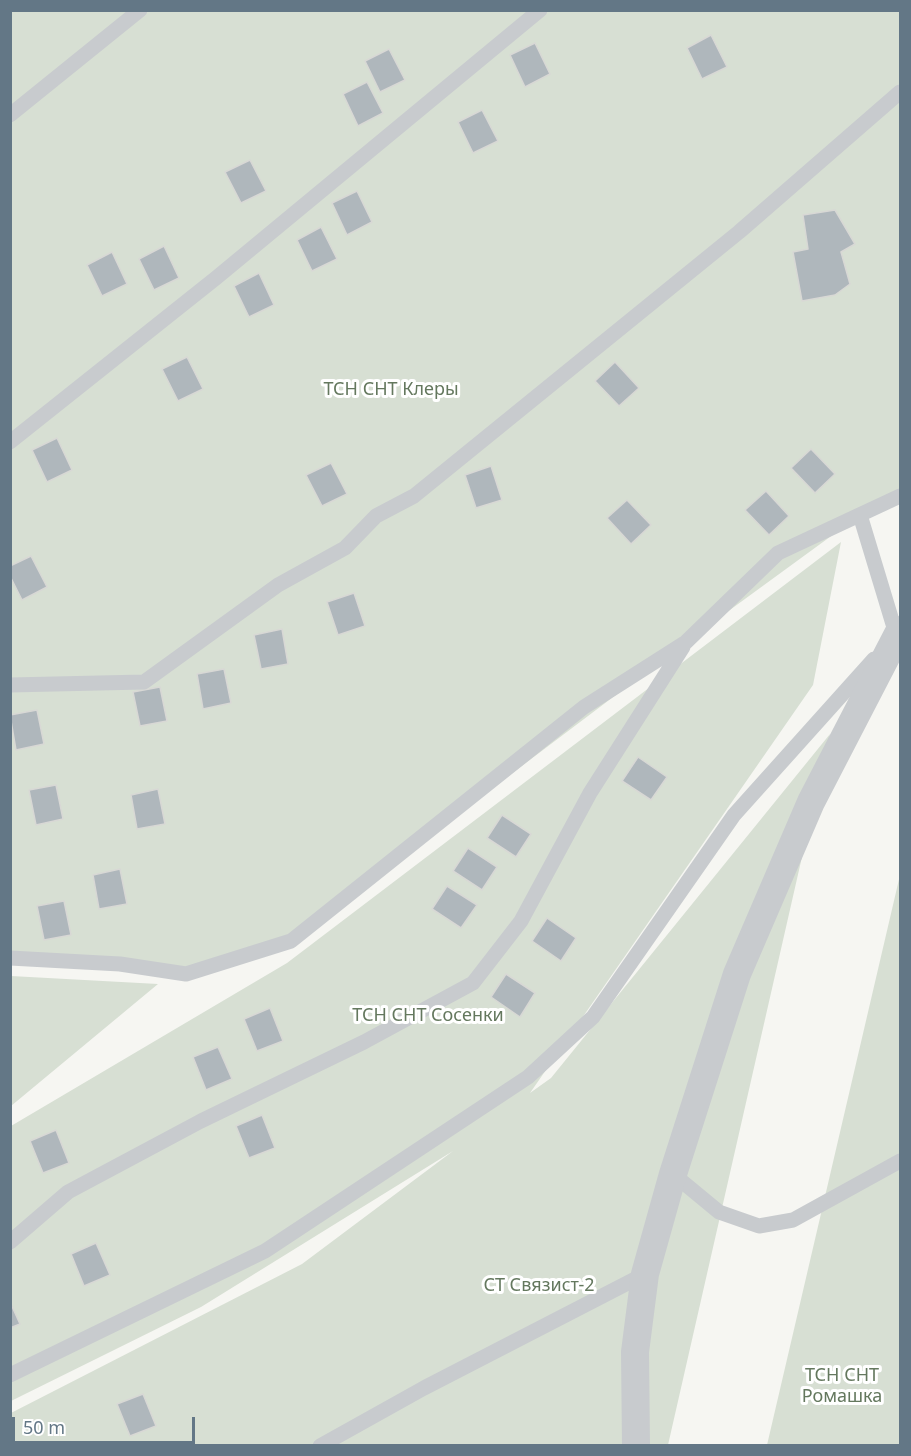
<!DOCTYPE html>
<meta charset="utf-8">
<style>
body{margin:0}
#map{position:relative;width:911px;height:1456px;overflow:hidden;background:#f6f6f2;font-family:"Noto Sans",sans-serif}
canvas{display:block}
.frame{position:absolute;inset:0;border:12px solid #637786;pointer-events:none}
.scale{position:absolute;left:12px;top:1417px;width:183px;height:27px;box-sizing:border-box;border:3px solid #637786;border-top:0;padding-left:8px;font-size:18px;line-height:21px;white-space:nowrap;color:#637786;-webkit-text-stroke:4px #fff;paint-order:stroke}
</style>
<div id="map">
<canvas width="911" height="1456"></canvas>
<div class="frame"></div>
<div class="scale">50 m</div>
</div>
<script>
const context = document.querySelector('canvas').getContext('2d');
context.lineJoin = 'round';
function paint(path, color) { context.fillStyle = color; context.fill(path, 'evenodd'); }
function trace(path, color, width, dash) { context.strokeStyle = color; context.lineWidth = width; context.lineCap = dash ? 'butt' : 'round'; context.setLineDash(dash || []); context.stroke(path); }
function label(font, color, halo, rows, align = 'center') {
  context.font = font + ' "Noto Sans",sans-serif'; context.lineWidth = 6; context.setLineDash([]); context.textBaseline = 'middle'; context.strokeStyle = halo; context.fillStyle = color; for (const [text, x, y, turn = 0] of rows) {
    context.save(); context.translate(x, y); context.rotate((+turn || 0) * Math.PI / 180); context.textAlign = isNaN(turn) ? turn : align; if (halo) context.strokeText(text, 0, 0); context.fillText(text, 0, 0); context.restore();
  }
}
paint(new Path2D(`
 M10 11H900V497L860 515 686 642 298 935 186 974 11 956Z
 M841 542 813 685 530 1093 551 1078 830 734 668 1445H11V1413L302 1264 453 1151 201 1307 11 1401V1126L287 963Z
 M900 875V1445H767Z
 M10 976H11L158 984 11 1106Z`), '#d7dfd3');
const building = new Path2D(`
 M711 35 727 67 702 79 687 48Z
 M535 43 550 74 525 87 510 55Z
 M389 49 405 80 380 92 365 61Z
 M367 82 383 113 358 126 343 94Z
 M482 110 498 141 473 153 458 122Z
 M250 160 266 191 241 203 225 172Z
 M357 191 372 222 347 235 332 203Z
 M835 210 855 244 841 252 850 284 835 295 802 301 793 252 808 249 803 215Z
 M321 227 337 259 312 271 297 240Z
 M164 246 179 278 154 290 139 259Z
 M112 252 127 284 102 296 87 265Z
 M259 273 274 305 249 317 234 286Z
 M187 357 203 389 178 401 162 369Z
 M615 362 639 388 619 406 595 381Z
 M57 438 72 470 47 482 32 450Z
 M811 449 835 474 815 493 791 468Z
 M331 463 347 494 322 506 306 475Z
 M491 466 502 500 476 508 465 475Z
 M766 491 789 516 769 535 745 510Z
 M627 500 651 525 631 544 607 518Z
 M31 556 47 587 22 600 10 576V566Z
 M354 593 365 626 338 635 327 602Z
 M282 629 288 664 261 669 254 635Z
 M224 669 231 703 203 709 197 674Z
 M160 687 167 721 140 726 133 692Z
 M37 710 44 744 16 750 10 715Z
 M638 757 667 777 651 800 622 781Z
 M56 785 63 819 36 825 29 790Z
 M158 789 165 824 137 829 131 795Z
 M502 815 531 834 516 857 487 838Z
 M468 848 497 867 482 890 453 871Z
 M120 869 127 904 99 909 93 875Z
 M447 886 477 905 461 928 432 909Z
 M64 901 71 935 44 940 37 906Z
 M547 918 576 938 561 961 532 941Z
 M506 974 535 993 520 1017 491 997Z
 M270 1008 283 1041 257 1051 244 1019Z
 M218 1047 232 1079 206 1090 193 1057Z
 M262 1115 275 1148 249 1158 236 1126Z
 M56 1130 69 1163 43 1173 30 1141Z
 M96 1243 110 1275 84 1286 71 1254Z
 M10 1302 20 1324 10 1328Z
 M143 1394 156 1426 130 1436 117 1404Z`);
paint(building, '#afb7bc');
trace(building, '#d8d8d5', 1.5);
trace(new Path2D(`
 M10 115 140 10
 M10 442 216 278 540 10
 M860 515 896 634
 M10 685 144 682 278 585 345 548 376 516 414 496 739 232 900 92
 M10 958 120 964 186 974 291 941 584 707 686 642 778 553 900 496
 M673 1174 719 1212 759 1226 793 1220 900 1161
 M10 1242 68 1192 201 1121 364 1042 473 983 521 921 590 793 683 647
 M10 1375 265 1251 528 1077 593 1017 734 815 874 659
 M320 1446 424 1388 645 1274`), '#c8cbce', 15);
trace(new Path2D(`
 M636 1446 635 1352 645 1274 673 1174 737 974 811 802 900 630`), '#c8cbce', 28);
label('18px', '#64785e', '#fff', [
 ["ТСН СНТ Клеры",391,390],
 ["ТСН СНТ Сосенки",428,1016],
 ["СТ Связист-2",539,1286],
 ["ТСН СНТ",842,1376],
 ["Ромашка",842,1397]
]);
</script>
